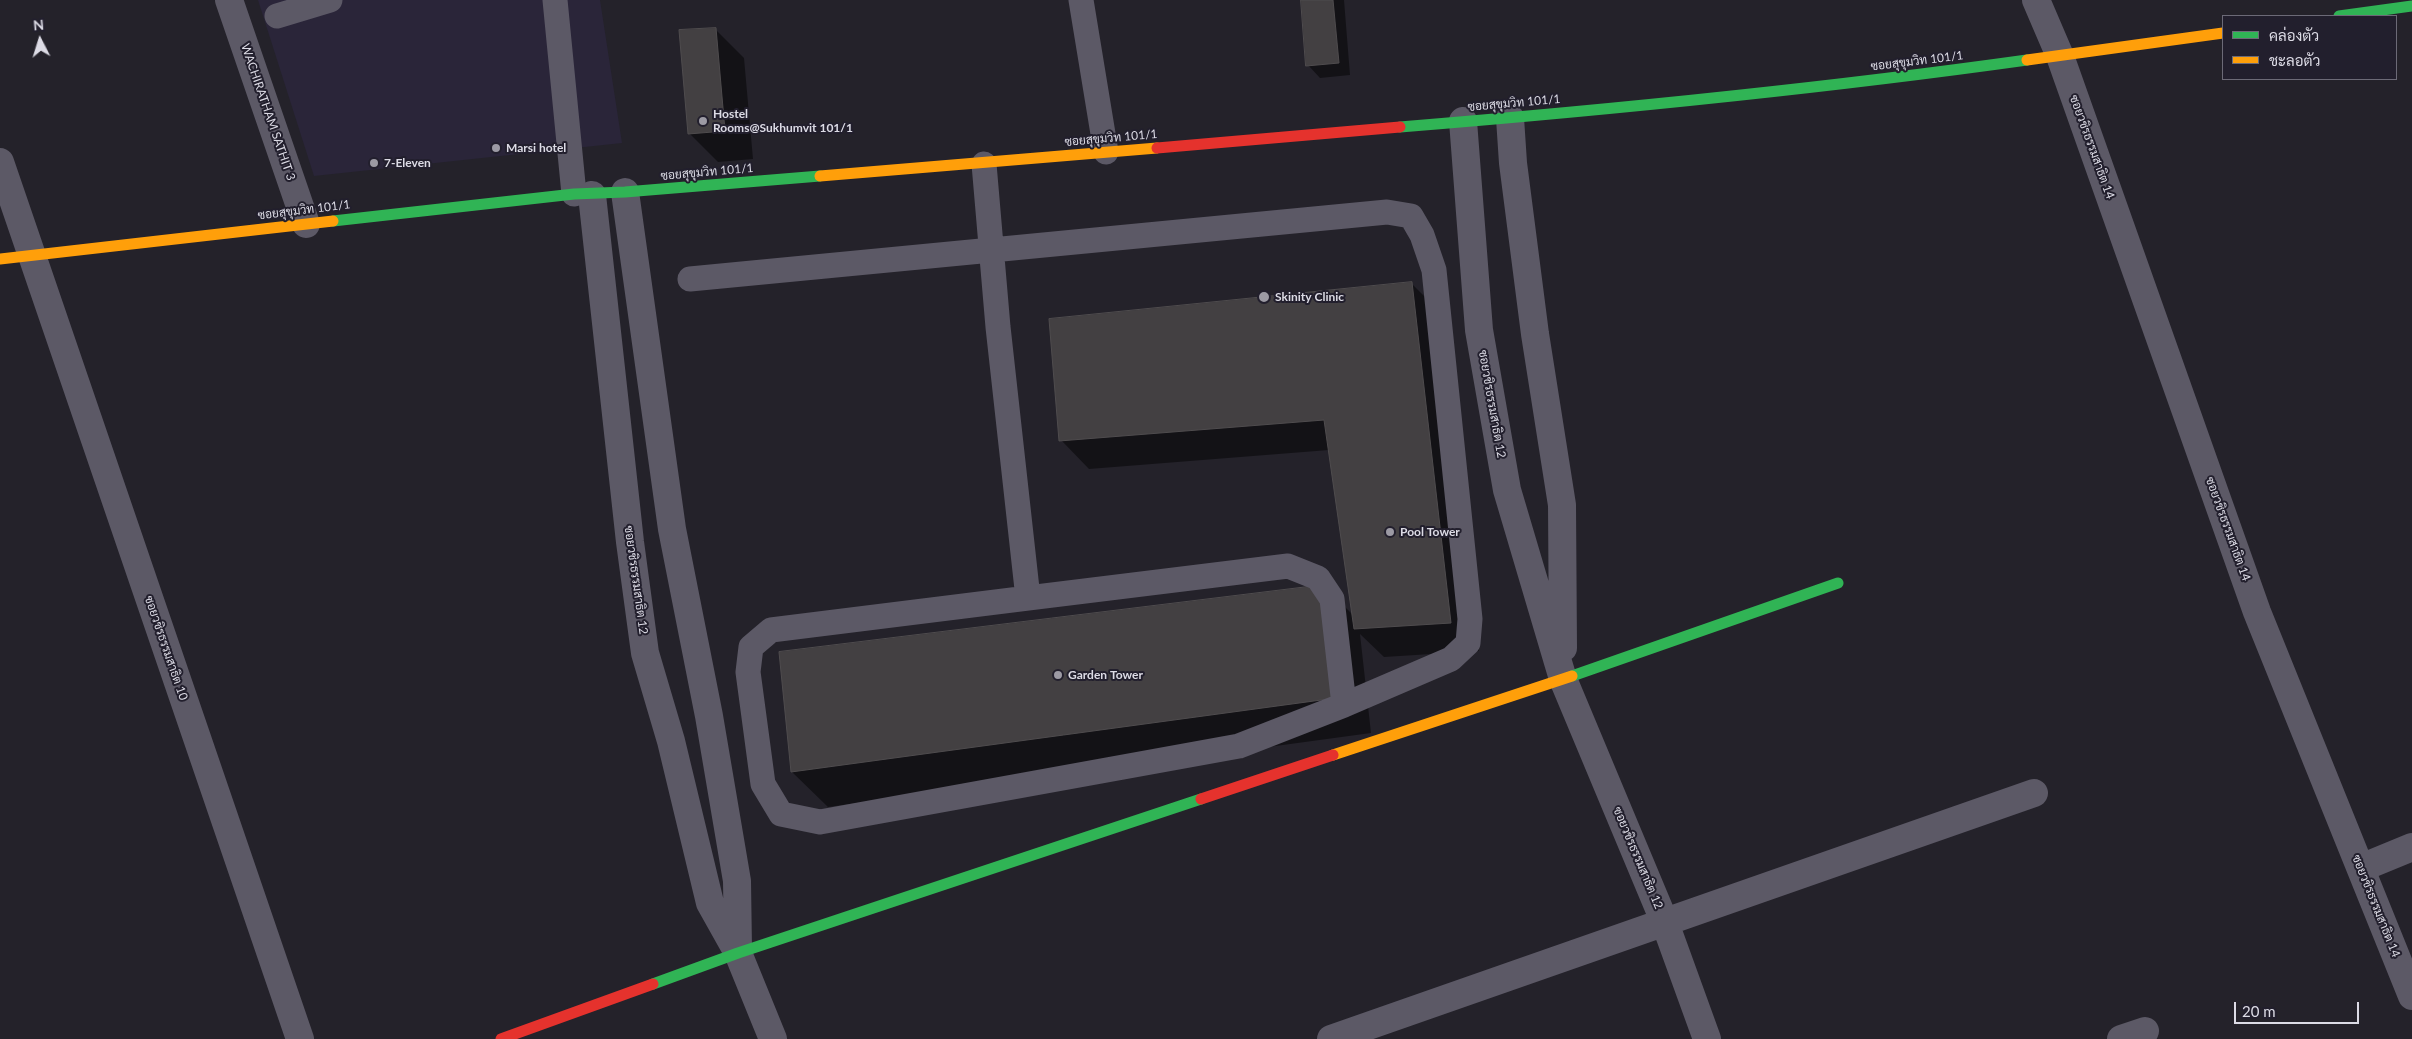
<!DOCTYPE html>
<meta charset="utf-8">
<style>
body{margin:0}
#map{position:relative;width:2412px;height:1039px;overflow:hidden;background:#24222a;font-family:Lato,Sarabun,sans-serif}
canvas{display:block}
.legend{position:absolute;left:2222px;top:15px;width:175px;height:65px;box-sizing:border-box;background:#221f2d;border:1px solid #6c6a77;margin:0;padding:6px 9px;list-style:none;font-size:15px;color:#dcdbe5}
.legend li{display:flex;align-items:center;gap:10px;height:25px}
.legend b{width:25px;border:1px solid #6c6a77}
.north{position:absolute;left:15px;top:15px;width:50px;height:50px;-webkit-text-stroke:4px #221f2d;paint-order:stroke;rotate:355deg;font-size:14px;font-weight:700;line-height:20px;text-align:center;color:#dcdbe5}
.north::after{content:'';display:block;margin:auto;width:18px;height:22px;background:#dcdbe5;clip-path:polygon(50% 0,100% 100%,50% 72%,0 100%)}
.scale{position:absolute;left:2234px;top:1002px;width:125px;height:22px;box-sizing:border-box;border:2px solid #dcdbe5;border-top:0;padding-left:6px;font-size:15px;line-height:18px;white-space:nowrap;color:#dcdbe5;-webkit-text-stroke:4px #221f2d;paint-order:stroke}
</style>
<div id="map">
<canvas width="2412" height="1039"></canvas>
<ul class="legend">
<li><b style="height:6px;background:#30b455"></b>คล่องตัว</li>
<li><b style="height:6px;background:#ff9f0a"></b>ชะลอตัว</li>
</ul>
<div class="north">N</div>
<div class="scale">20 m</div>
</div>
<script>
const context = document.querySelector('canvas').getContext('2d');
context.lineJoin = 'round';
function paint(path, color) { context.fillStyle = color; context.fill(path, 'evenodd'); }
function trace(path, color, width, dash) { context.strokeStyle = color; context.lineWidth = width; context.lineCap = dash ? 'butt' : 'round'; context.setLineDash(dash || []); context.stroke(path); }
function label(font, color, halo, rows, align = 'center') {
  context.font = font + ' Lato,Sarabun,sans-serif'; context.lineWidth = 4; context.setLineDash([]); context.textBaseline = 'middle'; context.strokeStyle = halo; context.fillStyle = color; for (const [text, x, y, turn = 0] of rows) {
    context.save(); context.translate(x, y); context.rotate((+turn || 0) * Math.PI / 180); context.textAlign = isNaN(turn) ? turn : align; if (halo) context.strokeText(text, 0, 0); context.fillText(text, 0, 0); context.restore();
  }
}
paint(new Path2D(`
 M258 0H600L622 143 314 176Z`), '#2a2539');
paint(new Path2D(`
 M1302 0H1344L1350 75 1320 78 1308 65Z
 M715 29 744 58 753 159 718 162 689 133Z
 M1411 283 1440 312 1479 651 1384 657 1360 634 1371 733 828 807 792 772 1324 586 1353 615 1329 450 1089 469 1061 440Z`), '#0007');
const building = new Path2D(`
 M1301 0H1333L1339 63 1306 66Z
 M716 28 725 131 688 134 679 30Z
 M1412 282 1451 623 1354 629 1324 420 1059 441 1049 319Z
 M1324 585 1336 698 791 772 779 652Z`);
paint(building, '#434042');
trace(building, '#4f4c4e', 1);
trace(new Path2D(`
 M555 0 574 194
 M1081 0 1106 152
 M277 16 330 0
 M984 164 998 327 1028 598 1288 566 1318 578 1332 599 1344 705 1239 746 820 822 781 814 763 784 748 672 751 647 771 630 1028 598
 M690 279 1387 212 1411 216 1422 235 1434 270 1470 619 1468 643 1451 659 1344 705`), '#5c5966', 25);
trace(new Path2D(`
 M229 0 306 224
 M2036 0 2060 56 2257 612 2412 996
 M1510 118 1513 163 1535 334 1562 505 1563 648
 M1463 121 1479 330 1507 490 1563 679 1665 923 1707 1039
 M0 162 300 1039
 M625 192 672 529 709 716 737 881 738 949
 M592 195 630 542 645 653 671 741 710 903 738 953 773 1039
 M2361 868 2412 847
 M1331 1039 2034 793
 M2121 1039 2145 1031`), '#5c5966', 28);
trace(new Path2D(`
 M2339 16 2412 6
 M1400 127C1609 110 1819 89 2027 60
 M333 221 574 194 625 192 820 176
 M1572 676 1838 583
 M653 984 738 953 1201 799`), '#30b455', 11);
trace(new Path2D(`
 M2027 60 2223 33
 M820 176 1157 148
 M0 259 333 221
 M1333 755 1572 676`), '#ff9f0a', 11);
trace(new Path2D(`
 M1157 148 1400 127
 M1201 799 1333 755
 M501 1039 653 984`), '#e5322d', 11);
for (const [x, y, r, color] of [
 [703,121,5,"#9c9aa4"],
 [496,148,5,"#9c9aa4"],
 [374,163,5,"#9c9aa4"],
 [1264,297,6,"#9c9aa4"],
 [1390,532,5,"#9c9aa4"],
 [1058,675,5,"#9c9aa4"]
]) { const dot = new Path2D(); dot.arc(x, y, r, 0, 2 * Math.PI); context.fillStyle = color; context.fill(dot); trace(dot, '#221f2d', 2); }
label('12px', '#dcdbe5', '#221f2d', [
 ["ซอยสุขุมวิท 101/1",1917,61,-7],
 ["ซอยสุขุมวิท 101/1",1514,103,-5],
 ["WACHIRATHAM SATHIT 3",268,112,71],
 ["ซอยสุขุมวิท 101/1",1111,138,-5],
 ["ซอยวชิรธรรมสาธิต 14",2092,147,70],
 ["ซอยสุขุมวิท 101/1",707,172,-5],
 ["ซอยสุขุมวิท 101/1",304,210,-7],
 ["ซอยวชิรธรรมสาธิต 12",1492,404,80],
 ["ซอยวชิรธรรมสาธิต 14",2228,529,70],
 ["ซอยวชิรธรรมสาธิต 12",636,580,82],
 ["ซอยวชิรธรรมสาธิต 10",166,648,71],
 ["ซอยวชิรธรรมสาธิต 12",1638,858,67],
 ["ซอยวชิรธรรมสาธิต 14",2376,906,68]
]);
label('bold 12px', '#dcdbe5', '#221f2d', [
 ["Hostel",713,114],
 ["Rooms@Sukhumvit 101/1",713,128],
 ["Marsi hotel",506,148],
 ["7-Eleven",384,163],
 ["Skinity Clinic",1275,297],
 ["Pool Tower",1400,532],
 ["Garden Tower",1068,675]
], 'left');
</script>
